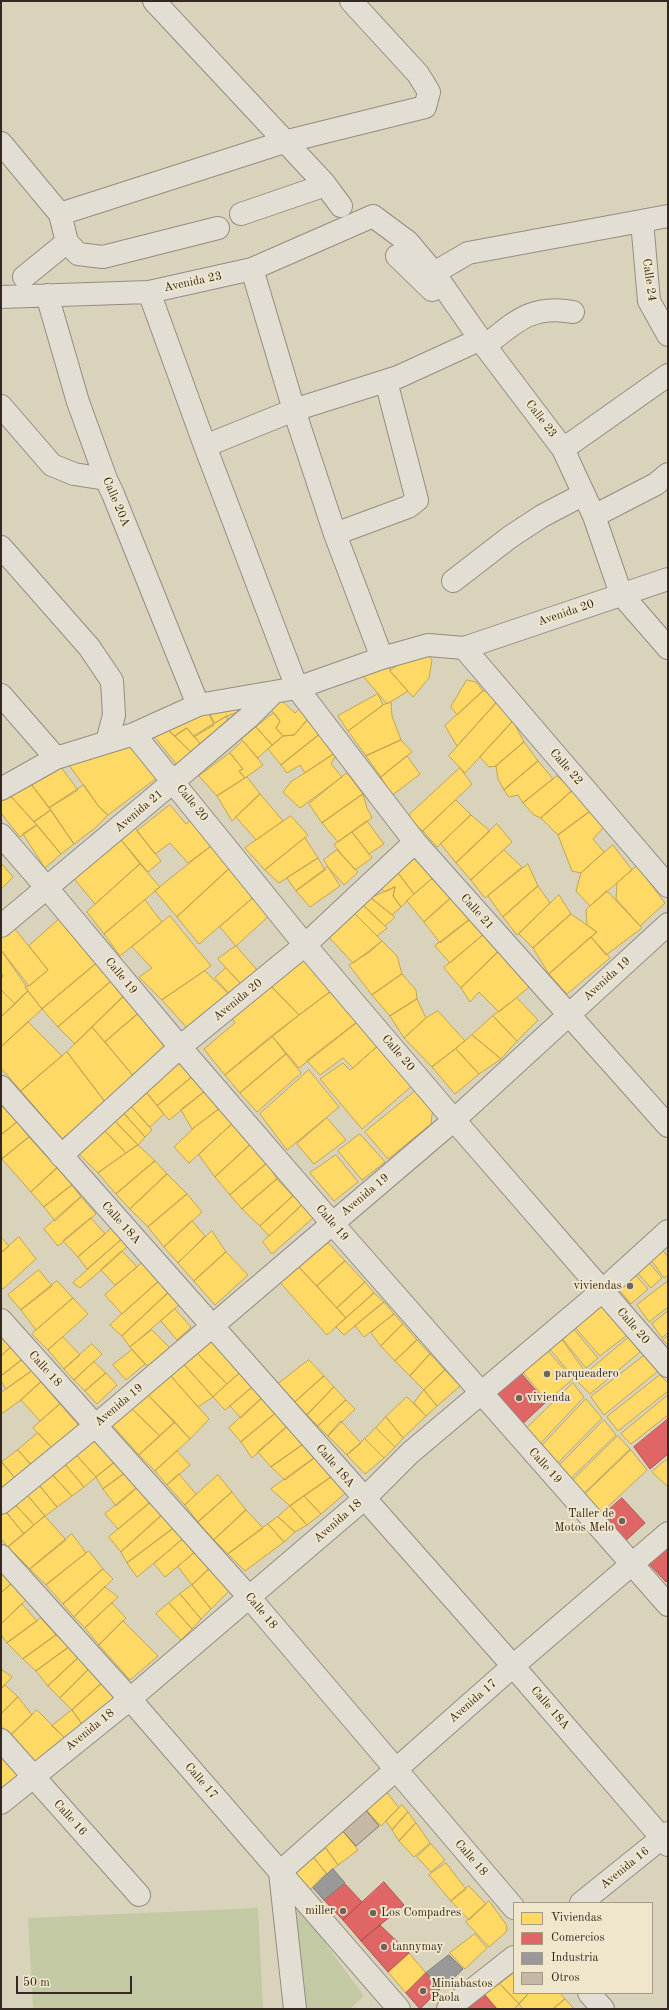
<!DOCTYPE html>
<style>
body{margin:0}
#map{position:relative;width:669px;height:2010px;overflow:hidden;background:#dad3bc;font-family:"Old Standard TT",serif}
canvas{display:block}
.frame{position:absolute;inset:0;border:2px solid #352821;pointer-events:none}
.legend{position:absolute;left:513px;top:1902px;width:140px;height:92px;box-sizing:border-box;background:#efe6cb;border:1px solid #a59a87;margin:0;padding:5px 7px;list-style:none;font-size:12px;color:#352821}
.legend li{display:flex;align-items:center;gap:8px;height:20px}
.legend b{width:20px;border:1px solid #a59a87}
.scale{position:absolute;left:16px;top:1976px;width:116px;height:18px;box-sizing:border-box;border:2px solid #352821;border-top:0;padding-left:5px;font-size:12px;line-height:14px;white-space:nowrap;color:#352821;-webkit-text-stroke:3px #efe6cb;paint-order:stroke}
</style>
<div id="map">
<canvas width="669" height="2010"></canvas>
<div class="frame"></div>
<ul class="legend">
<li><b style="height:11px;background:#ffd966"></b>Viviendas</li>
<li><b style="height:11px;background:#e06666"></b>Comercios</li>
<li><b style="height:11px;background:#999"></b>Industria</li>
<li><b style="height:11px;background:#c5b9a6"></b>Otros</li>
</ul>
<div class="scale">50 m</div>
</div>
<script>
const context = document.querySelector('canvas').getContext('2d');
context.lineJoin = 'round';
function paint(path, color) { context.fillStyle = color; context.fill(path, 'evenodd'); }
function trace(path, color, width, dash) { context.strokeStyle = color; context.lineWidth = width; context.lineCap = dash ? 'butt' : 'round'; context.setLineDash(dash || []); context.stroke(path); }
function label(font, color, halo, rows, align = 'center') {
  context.font = font + ' "Old Standard TT",serif'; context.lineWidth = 4; context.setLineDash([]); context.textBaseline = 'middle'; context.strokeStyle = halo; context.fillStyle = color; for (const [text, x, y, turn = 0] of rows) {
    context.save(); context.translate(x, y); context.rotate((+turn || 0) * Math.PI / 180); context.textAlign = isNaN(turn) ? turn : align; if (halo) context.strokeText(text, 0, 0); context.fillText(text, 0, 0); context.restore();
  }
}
paint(new Path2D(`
 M281 1883 364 1996 350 2009H295Z
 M258 1908 263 2009H33L28 1918Z`), '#c3c9a3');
const homes = new Path2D(`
 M423 648 432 660 429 678 413 697 390 671Z
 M390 664V671L408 691 387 704 363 676Z
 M467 680 476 682 483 691 457 715 451 707Z
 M483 691H488L497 702 457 746 445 726Z
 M378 694 383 705 348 731 338 716Z
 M241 699 238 712 227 716 215 723 205 706Z
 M282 701 295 713 302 707 309 718 294 735 283 736 276 728 280 721 271 710Z
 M391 702 392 716 401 740 366 756 348 731 383 705Z
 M497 702 513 721 465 773 449 756Z
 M205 706 214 725 194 737 187 728 175 736 165 727Z
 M274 713 280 721 276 728 283 736 272 745 256 727Z
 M227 716 228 729 203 747 194 736Z
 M309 718 320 734 281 765 268 749 283 736 294 735Z
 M513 721 524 742 496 766 489 767 480 757Z
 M165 727 192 753 178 766 152 734Z
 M256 727 272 745 258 758 241 739Z
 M187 728 203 747 192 753 175 736Z
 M320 734 338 751 305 773 300 765 287 773 281 765Z
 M401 740 412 752 381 777 366 756Z
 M131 741 158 777 108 815 99 807 69 765Z
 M243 741 263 765 245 778 239 771 243 769 230 753Z
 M524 742 538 761 504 790 498 779 496 766Z
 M338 751 331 764 342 777 300 808 283 792 291 782Z
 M230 753 243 769 239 771 245 778 217 796 199 776Z
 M407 756 420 774 390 797 381 777Z
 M538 761 553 779 523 803 518 795 509 797 504 790Z
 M60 766 78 790 49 808 28 780Z
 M460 768 472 784 423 831 406 818Z
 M347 773 363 794 322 823 309 804Z
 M557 776 573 790 541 818 534 815 523 803Z
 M247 777 260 794 232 821 217 796Z
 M28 780 51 810 34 822 6 791Z
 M84 785 99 807 108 815 95 828 74 844 49 808Z
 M573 790 592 810 558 835 541 818Z
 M6 791 37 825 20 837 1 813V795Z
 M260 794 283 821 256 840 236 817Z
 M363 794 367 808 372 818 338 842 322 823Z
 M456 800 471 815 437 847 423 831Z
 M170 805 186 824 195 817 214 844 188 863 170 843 155 854 137 831Z
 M51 810 74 844 61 854 34 822Z
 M592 810 605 826 593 839 604 852 581 873 572 871 558 835Z
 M471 815 490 831 456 863 441 844Z
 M291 816 308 835 265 870 245 848Z
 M367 821 384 844 369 854 352 832Z
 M132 824 161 861 148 872 118 836Z
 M497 824 512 842 471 880 456 863Z
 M37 825 61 854 45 868 23 834Z
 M352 832 372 858 355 870 334 845Z
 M118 836 140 864 95 904 72 876Z
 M305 838 318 858 279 883 265 870Z
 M214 844 231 867 177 917 155 891Z
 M613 845 632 870 590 906 576 891 581 873Z
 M337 850 358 872 344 885 328 867 324 860Z
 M415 850 435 876 414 894 395 869Z
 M504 850 522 867 485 898 471 880Z
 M318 858 325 870 296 891 287 878Z
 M1 863 13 877 1 889Z
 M140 864 160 887 104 934 87 912Z
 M528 864 538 886 503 917 488 896Z
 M637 866 665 903 640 926 616 899 617 883Z
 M231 867 255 896 199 944 177 917Z
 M328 867 340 886 310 907 296 891Z
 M395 869 414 894 401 907 393 896 395 887 385 892 377 884Z
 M435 876 453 896 424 922 407 901Z
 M538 886 550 903 517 935 503 917Z
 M395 887 393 896 401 907 392 915 371 898Z
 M607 891 642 928 606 955 591 937 597 932 587 925 586 910Z
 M559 895 571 914 533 948 519 934Z
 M255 896 271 914 236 946 220 927Z
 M453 896 473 917 440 943 424 922Z
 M371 898 395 917 385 926 362 904Z
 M145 900 162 922 120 956 104 934Z
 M362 904 387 928 377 936 353 912Z
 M353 912 382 941 353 963 326 934Z
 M571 914 597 932 549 974 533 948Z
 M64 915 98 962 42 1009 25 987 29 986 48 970 29 946Z
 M170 916 211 966 162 1000 139 977 152 968 132 947Z
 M473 917 485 933 450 963 435 946Z
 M11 924 48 970 29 986 1 950V933Z
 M488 931 502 948 461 988 444 968Z
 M591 937 610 958 567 994 549 974Z
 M382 941 397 956 402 974 372 995 349 965 371 951Z
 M236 946 257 970 241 984 218 959Z
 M502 948 534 983 499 1012 479 992 470 1002 461 988Z
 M1 950 26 986 25 987 28 991 15 1004 1 990V978L3 976 1 973Z
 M304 953 334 989 299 1015 266 981Z
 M98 962 116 977 58 1027 42 1009Z
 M226 968 241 984 232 997 215 978Z
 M205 971 232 997 189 1030 162 1000Z
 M402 974 416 990 417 999 390 1016 372 995Z
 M116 977 127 993 75 1044 58 1027Z
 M266 981 299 1015 225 1075 204 1049 235 1023 230 1015Z
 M334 989 360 1020 299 1068 272 1036Z
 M1 990 15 1004 1 1017Z
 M28 991 42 1009 1 1047V1017Z
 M127 993 141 1011 105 1042 92 1027Z
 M517 998 538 1020 517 1041 493 1016Z
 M417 999 426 1018 404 1038 390 1016Z
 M141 1011 165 1048 135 1078 105 1042Z
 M438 1011 465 1041 432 1067 404 1038 426 1018Z
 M493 1016 517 1041 501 1059 472 1035Z
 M360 1020 380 1044 353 1068 343 1058 320 1075 307 1061Z
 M28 1022 62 1056 21 1091 1 1068V1047Z
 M92 1027 135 1078 106 1103 67 1052Z
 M472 1035 501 1059 479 1074 456 1049Z
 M272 1036 286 1054 240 1093 225 1075Z
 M385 1040 413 1085 362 1129 320 1079 343 1063 350 1070Z
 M456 1049 479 1074 455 1094 432 1067Z
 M67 1052 106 1103 62 1139 21 1091Z
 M286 1054 301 1073 257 1112 240 1093Z
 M175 1060 192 1077 157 1106 144 1089Z
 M309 1070 339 1107 287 1150 260 1114Z
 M192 1077 204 1092 169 1120 157 1106Z
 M144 1089 164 1114 150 1127 127 1102Z
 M418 1089 433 1107 431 1124 388 1159 365 1132Z
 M204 1092 219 1109 192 1129 181 1110Z
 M127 1102 152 1130 145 1137 121 1110Z
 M3 1107 17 1122 1 1135V1108Z
 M219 1109 233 1123 189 1163 174 1147 195 1127Z
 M121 1110 145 1137 138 1145 112 1118Z
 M112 1118 138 1145 126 1153 101 1127Z
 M327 1118 346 1140 314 1164 297 1144Z
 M17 1122 29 1137 2 1159 1 1135Z
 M233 1123 251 1144 215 1177 199 1155Z
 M105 1131 126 1153 98 1173 78 1153Z
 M360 1134 385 1162 362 1180 338 1151Z
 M29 1137 57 1168 31 1192 2 1159Z
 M251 1144 267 1163 230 1195 215 1177Z
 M138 1145 155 1161 116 1194 98 1173Z
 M336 1155 358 1182 334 1201 310 1173Z
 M155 1161 167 1174 130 1209 116 1194Z
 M267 1163 277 1179 242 1209 230 1195Z
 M57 1168 72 1185 44 1207 31 1192Z
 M167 1174 187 1194 148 1227 130 1209Z
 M277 1179 293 1196 260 1226 242 1209Z
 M72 1185 81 1197 55 1221 44 1207Z
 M187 1194 202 1212 164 1247 148 1227Z
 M293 1196 302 1205 269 1236 260 1226Z
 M81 1197 96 1214 58 1246 44 1229Z
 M302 1205 313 1218 272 1254 263 1242Z
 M91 1218 105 1234 78 1257 63 1241Z
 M192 1221 205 1236 178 1263 164 1247Z
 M112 1228 122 1239 87 1269 78 1257Z
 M212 1231 226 1252 194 1281 178 1263Z
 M1 1237 9 1246 1 1253Z
 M19 1237 36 1259 3 1289 1 1286V1253Z
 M324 1238 345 1261 317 1286 296 1264Z
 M122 1239 128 1246 106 1266 80 1288 73 1283Z
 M661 1248 668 1257V1275L664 1278 649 1257Z
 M122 1251 137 1267 115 1285 101 1270Z
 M226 1252 248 1275 215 1305 194 1281Z
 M646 1259 662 1278 651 1288 632 1267Z
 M345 1261 365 1282 337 1308 317 1286Z
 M143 1262 159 1281 122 1314 105 1295Z
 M296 1264 346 1318 327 1335 277 1279Z
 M630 1269 648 1289 631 1304 613 1282Z
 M39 1270 52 1286 21 1310 8 1295Z
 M57 1281 73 1298 36 1330 21 1310Z
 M159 1281 169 1292 122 1336 110 1325Z
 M668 1281V1307L649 1322 637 1305Z
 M365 1282 374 1293 346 1318 337 1308Z
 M169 1292 180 1304 130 1347 122 1336Z
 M374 1293 384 1302 344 1335 336 1327Z
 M73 1298 88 1314 48 1350 32 1334Z
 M384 1302 394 1314 364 1337 355 1326Z
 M600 1302 627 1335 600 1356 573 1325Z
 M175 1309 191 1327 177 1340 161 1321Z
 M668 1311V1332L662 1338 652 1324Z
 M394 1314 403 1324 381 1346 371 1333Z
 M403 1324 417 1340 395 1361 381 1346Z
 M572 1327 598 1358 586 1368 561 1337Z
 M152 1330 171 1349 149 1368 130 1347Z
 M1 1336 11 1347 1 1356Z
 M668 1336V1345L663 1340Z
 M63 1337 80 1355 64 1369 48 1350Z
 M560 1337 584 1370 574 1378 549 1348Z
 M629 1337 640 1352 590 1394 577 1381Z
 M210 1338 242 1371 227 1384 195 1351Z
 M417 1340 430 1354 410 1376 395 1361Z
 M92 1344 102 1354 74 1380 64 1369Z
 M11 1347 23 1359 1 1376V1356Z
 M546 1349 573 1379 547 1401 521 1370Z
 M132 1350 145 1364 126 1380 113 1365Z
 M195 1351 227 1384 213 1397 181 1361Z
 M430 1354 445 1370 424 1390 410 1376Z
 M645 1355 658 1371 604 1415 591 1397Z
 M23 1359 33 1370 6 1389 1 1381V1376Z
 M309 1360 324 1376 295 1402 278 1384Z
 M181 1361 213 1397 198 1407 169 1374Z
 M94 1362 106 1373 85 1391 74 1380Z
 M33 1370 41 1382 21 1400 1 1414V1393Z
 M445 1370 460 1386 437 1406 424 1390Z
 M242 1371 255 1385 225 1410 213 1397Z
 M106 1373 117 1385 97 1404 85 1391Z
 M169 1374 209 1419 190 1439 145 1392Z
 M660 1375 668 1383V1391L618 1431 607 1417Z
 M324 1376 334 1387 307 1415 295 1402Z
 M41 1382 60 1404 40 1421 21 1400Z
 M573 1383 584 1397 536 1448 523 1432Z
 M255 1385 264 1396 241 1418 230 1406Z
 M334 1387 346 1400 318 1426 307 1415Z
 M424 1390 437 1406 426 1416 414 1403Z
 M145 1392 175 1422 160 1436 131 1408Z
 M668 1395V1415L631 1444 621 1434Z
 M264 1396 278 1411 241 1442 229 1428Z
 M407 1397 426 1416 403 1438 386 1417Z
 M586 1399 602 1418 554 1467 538 1450Z
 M346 1400 355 1409 328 1436 318 1426Z
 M60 1404 79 1426 53 1449 33 1428Z
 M131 1408 160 1436 139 1455 112 1425Z
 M278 1411 290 1424 252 1458 241 1442Z
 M386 1417 403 1438 395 1447 376 1428Z
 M604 1420 616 1435 567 1482 556 1469Z
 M341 1421 361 1443 347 1455 328 1436Z
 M175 1422 190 1439 155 1471 139 1455Z
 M290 1424 305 1443 271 1467 258 1452Z
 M376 1428 395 1447 384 1458 365 1439Z
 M38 1433 53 1449 32 1466 18 1450Z
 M91 1434 115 1462 96 1477 70 1448Z
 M618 1436 630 1449 580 1497 569 1484Z
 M365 1439 384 1458 365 1474 347 1455Z
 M305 1443 317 1456 285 1480 271 1467Z
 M70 1448 96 1477 84 1487 59 1457Z
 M18 1450 32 1466 15 1478 2 1462Z
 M631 1450 647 1470 597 1517 581 1498Z
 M177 1451 190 1465 167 1485 155 1471Z
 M317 1456 334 1475 290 1506 271 1489Z
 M59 1457 84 1487 72 1496 47 1469Z
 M666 1460 668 1461V1487L652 1472Z
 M1 1462 15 1478 1 1490Z
 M115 1462 125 1473 103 1489 96 1477Z
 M47 1469 72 1496 57 1507 35 1480Z
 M125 1473 139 1486 116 1506 103 1489Z
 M179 1474 196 1494 185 1505 167 1485Z
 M218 1475 232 1492 198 1522 185 1505Z
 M334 1475 348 1491 321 1514 304 1496Z
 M35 1480 57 1507 45 1516 23 1490Z
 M139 1486 152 1501 118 1529 105 1514Z
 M23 1490 45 1516 34 1525 11 1500Z
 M232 1492 246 1510 214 1540 198 1522Z
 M304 1496 321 1514 307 1525 290 1506Z
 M11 1500 34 1525 24 1534 2 1507Z
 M152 1501 163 1514 121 1552 109 1537Z
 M290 1506 307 1525 295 1532 278 1517Z
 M2 1507 24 1534 8 1547 1 1539V1508Z
 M246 1510 263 1528 228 1554 214 1540Z
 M163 1514 175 1527 127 1563 121 1552Z
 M45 1516 66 1540 30 1569 8 1547Z
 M278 1517 295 1532 284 1542 268 1524Z
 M268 1524 284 1542 245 1571 228 1554Z
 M175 1527 184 1538 137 1577 127 1563Z
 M72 1534 86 1553 46 1585 30 1569Z
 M184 1538 196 1551 165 1577 154 1564Z
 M89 1551 103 1569 63 1604 46 1585Z
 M196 1551 210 1568 192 1585 178 1567Z
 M210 1568 230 1590 211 1609 192 1585Z
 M103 1569 113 1579 74 1617 63 1604Z
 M1 1571 12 1583 1 1593Z
 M12 1583 26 1600 1 1624V1593Z
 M192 1585 211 1609 201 1619 180 1594Z
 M105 1587 118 1597 85 1628 74 1617Z
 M180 1594 201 1619 192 1629 169 1603Z
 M112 1603 126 1618 99 1645 85 1628Z
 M169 1603 192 1629 181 1640 156 1614Z
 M22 1604 37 1621 7 1643 1 1635V1624Z
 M41 1618 56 1635 23 1659 7 1643Z
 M123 1621 158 1656 130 1680 99 1645Z
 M56 1635 69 1647 36 1671 23 1659Z
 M69 1647 78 1658 48 1686 36 1671Z
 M78 1658 89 1669 60 1698 48 1686Z
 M1 1669 12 1677 1 1689Z
 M89 1669 102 1683 72 1710 60 1698Z
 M102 1683 115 1697 82 1724 72 1710Z
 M5 1685 18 1697 1 1714V1689Z
 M18 1697 32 1715 10 1736 1 1726V1714Z
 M37 1710 65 1738 35 1765 10 1736Z
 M72 1710 82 1724 65 1738 52 1726Z
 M1 1752 22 1776 1 1794Z
 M385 1790 399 1808 381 1826 365 1809Z
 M402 1805 408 1812 392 1830 386 1821Z
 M408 1812 416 1823 399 1841 392 1830Z
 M416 1823 430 1843 414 1857 399 1841Z
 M342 1830 358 1850 338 1865 324 1846Z
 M431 1844 445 1860 431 1872 417 1857Z
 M326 1848 338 1865 327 1874 314 1858Z
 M314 1858 326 1873 308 1892 294 1875Z
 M446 1863 466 1889 451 1901 429 1875Z
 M469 1886 486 1904 469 1920 451 1901Z
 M489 1901 506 1924 507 1928 506 1932 489 1947 466 1922Z
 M475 1934 487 1948 465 1969 450 1953Z
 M409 1953 426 1973 406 1993 388 1972Z
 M514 1973V1993H529L519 2004 500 1984Z
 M500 1984 519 2004 514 2009H497L484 1994Z
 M529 1993H560L565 1999 553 2009H523L519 2004Z
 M565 1999 574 2009H553Z`);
paint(homes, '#ffd966');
trace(homes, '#c2a451', 1);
const shops = new Path2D(`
 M519 1371 546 1402 518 1428 492 1395Z
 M668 1419V1454L650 1469 634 1447Z
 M622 1498 645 1523 622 1544 599 1519Z
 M668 1545V1580L666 1582 648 1563Z
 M384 1882 404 1905 361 1941 343 1920Z
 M345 1884 362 1902 343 1920 324 1900Z
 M380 1925 409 1953 388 1972 361 1941Z
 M426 1973 441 1988 420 2009 406 1993Z
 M484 1994 497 2009H467Z`);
paint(shops, '#e06666');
trace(shops, '#ad5351', 1);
const industry = new Path2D(`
 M333 1869 345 1883 324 1900 313 1888Z
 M449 1955 463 1969 443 1988 426 1973Z`);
paint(industry, '#999');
trace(industry, '#7b7775', 1);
const building = new Path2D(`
 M365 1809 379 1826 356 1846 339 1827Z`);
paint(building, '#c5b9a6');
trace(building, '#7b766b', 1);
const minor = new Path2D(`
 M154 1 324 183 341 206
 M1 143 60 214 67 242 78 254 103 257 218 228
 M60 214 284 142 425 107 429 92 418 74 351 1
 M241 214 317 188 324 183
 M642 221 649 301 668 335
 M397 256 432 290
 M252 269 294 410 335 534 382 658
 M434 273 468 253 668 216
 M24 277 67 242
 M149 292 205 446 297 688 415 842 668 1126
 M47 295 78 402 106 479 113 494 198 705
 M1 297 149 292 252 269 373 216 408 242 434 273 485 346 563 449 594 516 621 594 668 648
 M485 346C515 322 532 304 573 312
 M1 406 52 465 74 474 106 479
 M205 446 294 410 398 377 481 339
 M563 449 668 375
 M594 516 656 484 668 474
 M335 534 408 507 417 500 386 381
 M1 547 89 647 112 681 114 715 107 742
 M453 581 510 537 542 516 584 494
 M464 648 668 886
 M1 695 56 758
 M134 734 305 945 454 1120 668 1366
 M1 789 56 758 134 734 198 705 297 688 382 658 428 645 464 648 668 579
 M1 835 47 888 180 1047 332 1223 668 1605
 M1 926 174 781 249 717 274 692
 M1 1087 513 1666 668 1845
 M61 1156 180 1047 305 945 415 842
 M1 1320 249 1597 514 1908
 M1 1503 95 1426 454 1120 668 924
 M1 1556 130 1699 399 2009
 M1 1740 139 1895
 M1 1803 130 1699 364 1499 410 1453 602 1291 668 1231
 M280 1872 513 1666 668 1533
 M280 1872 295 2009
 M581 1903 668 1833
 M589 1993 603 2009
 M448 2009 514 1957`);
trace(minor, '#928d80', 24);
trace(minor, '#e2ded3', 22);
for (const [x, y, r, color] of [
 [630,1286,4,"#6f6457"],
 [547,1374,4,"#6f6457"],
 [519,1398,4,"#6f6457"],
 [622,1521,4,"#6f6457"],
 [343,1911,4,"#6f6457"],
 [373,1913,4,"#6f6457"],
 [384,1947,4,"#6f6457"],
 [423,1991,4,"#6f6457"]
]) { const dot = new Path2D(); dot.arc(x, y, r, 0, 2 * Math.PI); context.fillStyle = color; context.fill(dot); trace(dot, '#efe6cb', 1.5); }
label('12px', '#352821', '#efe6cb', [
 ["Calle 24",649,280,82],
 ["Avenida 23",193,282,-12],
 ["Calle 23",541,419,53],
 ["Calle 20A",116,502,67],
 ["Avenida 20",566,613,-19],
 ["Calle 22",566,767,49],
 ["Calle 20",192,803,51],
 ["Avenida 21",139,811,-40],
 ["Calle 21",477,912,48],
 ["Calle 19",121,976,50],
 ["Avenida 19",607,979,-42],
 ["Avenida 20",238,1000,-39],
 ["Calle 20",398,1053,49],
 ["Avenida 19",365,1195,-40],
 ["Calle 18A",121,1223,48],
 ["Calle 19",332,1223,49],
 ["Calle 20",633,1326,49],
 ["Calle 18",45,1369,48],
 ["Avenida 19",119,1405,-40],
 ["Calle 18A",335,1466,49],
 ["Calle 19",545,1466,48],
 ["Avenida 18",338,1521,-41],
 ["Calle 18",261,1611,50],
 ["Avenida 17",473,1701,-41],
 ["Calle 18A",550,1708,49],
 ["Avenida 18",90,1730,-39],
 ["Calle 17",201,1781,49],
 ["Calle 16",70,1818,48],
 ["Calle 18",471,1858,49],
 ["Avenida 16",625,1868,-39]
]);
label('12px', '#352821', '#efe6cb', [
 ["viviendas",622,1286,"right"],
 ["parqueadero",555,1374],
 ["vivienda",527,1398],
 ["Taller de",614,1514,"right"],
 ["Motos Melo",614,1528,"right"],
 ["miller",335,1911,"right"],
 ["Los Compadres",381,1913],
 ["tannymay",392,1947],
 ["Miniabastos",431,1984],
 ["Paola",431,1998]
], 'left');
</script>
